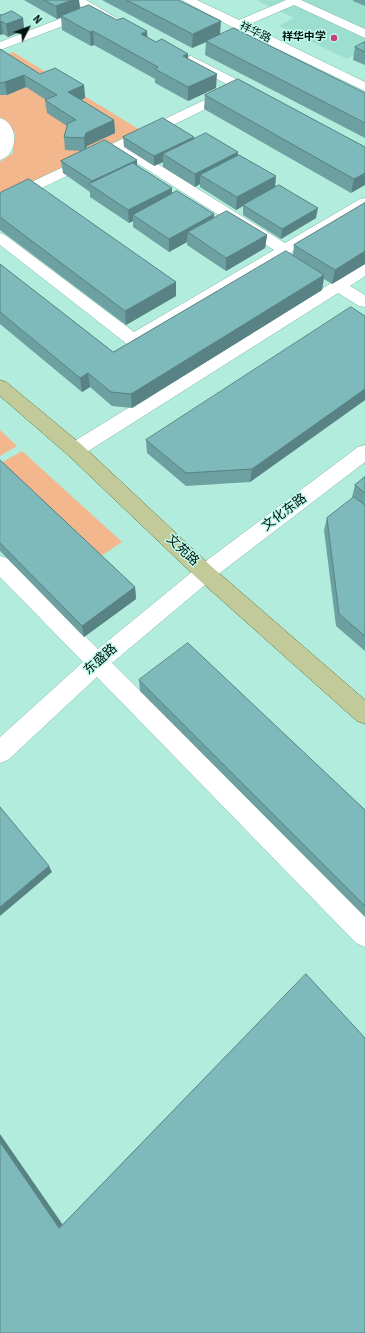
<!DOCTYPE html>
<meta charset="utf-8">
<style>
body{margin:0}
#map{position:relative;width:365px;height:1333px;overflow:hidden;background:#b2ecdd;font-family:"Source Sans 3",sans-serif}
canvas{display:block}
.north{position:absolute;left:8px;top:8px;width:40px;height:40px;-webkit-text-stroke:3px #bff9ea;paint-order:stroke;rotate:48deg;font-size:11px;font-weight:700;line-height:16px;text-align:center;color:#00130f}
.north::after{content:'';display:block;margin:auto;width:14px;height:18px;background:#00130f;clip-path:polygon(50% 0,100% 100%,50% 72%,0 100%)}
</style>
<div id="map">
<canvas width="365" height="1333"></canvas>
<div class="north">N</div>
</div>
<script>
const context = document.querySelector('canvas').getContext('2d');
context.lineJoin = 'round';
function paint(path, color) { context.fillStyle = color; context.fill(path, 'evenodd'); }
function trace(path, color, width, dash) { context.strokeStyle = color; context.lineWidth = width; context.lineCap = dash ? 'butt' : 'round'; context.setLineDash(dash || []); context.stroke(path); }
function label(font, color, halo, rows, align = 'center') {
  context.font = font + ' "Source Sans 3","Noto Sans SC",sans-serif'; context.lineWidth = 3; context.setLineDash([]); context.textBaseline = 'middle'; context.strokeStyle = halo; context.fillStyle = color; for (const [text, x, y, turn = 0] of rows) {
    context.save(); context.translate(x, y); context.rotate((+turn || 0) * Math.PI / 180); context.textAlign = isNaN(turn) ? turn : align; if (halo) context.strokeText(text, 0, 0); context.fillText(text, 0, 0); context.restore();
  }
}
paint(new Path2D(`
 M256 0H365V50L347 59 279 26 294 18Z`), '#9ddfce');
paint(new Path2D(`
 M13 52 140 130 0 197V162L13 153 15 133 0 119V57Z
 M0 430 17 446 0 456Z
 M22 451 122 542 101 556 1 463Z`), '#f2b78d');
const minor = new Path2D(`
 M71 0H86L120 20 114 24 94 14 0 50V42L85 9Z
 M182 0H197L239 20 286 0H301L365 29V38L294 5 248 25 365 82V91L234 28Z
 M191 56 263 93 265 96 258 100 238 91 237 94 129 146 285 243 360 199 365 198V208L139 344 133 346 127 344 0 245V233L5 235 134 332 274 250 118 151 5 206 0 207V197L232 87 187 63 185 60 187 57Z
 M0 118C19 123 19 155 0 160Z
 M365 264V276L350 286 365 295V307L359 306 338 293 82 455 75 457 68 455 66 450 68 445 359 266Z
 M365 445V462L212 579 112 663 365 915V947L356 943 97 677 8 760 0 763V737L83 662 0 577V556L7 558 98 649 198 567 358 447Z`);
const major = new Path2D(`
 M0 380 6 382 82 445 212 567 365 700V724L357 721 198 579 68 455 0 396Z`);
trace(minor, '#7fb7a9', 1);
trace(major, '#64733e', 1);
paint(minor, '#fff');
paint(major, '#c2ca9a');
paint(new Path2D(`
 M24 0H79L80 9 147 37 156 42 188 54V58L216 88 188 101 155 83V79L94 45 91 46 62 30 61 17 57 19Z
 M102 0H178L220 34 365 93V138L205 55 206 42 192 48Z
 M353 0H365V6L353 1Z
 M1 15 23 18 24 30 8 37 3 34 0 35Z
 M365 42V65L353 60 355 47Z
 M0 49 40 74 84 85 85 98 81 100 114 120 115 133 87 146 86 149 137 166 172 188V194L214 218 267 235 265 248 226 271 187 245V242L169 252 133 227V221L129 223 90 197V192L63 173 61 161 81 151 65 150 64 137 67 126 47 113 45 100H46L26 87 7 95H0Z
 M205 95 365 147 351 193 204 109Z
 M123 137 194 139 238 155 275 188 316 218 281 239 243 215V206L236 210 200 187V184L195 187 163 167V162L154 166 124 147Z
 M0 193 176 282V296L126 325 0 230Z
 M365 203V264L332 284 324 279 322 290 132 408 112 406 90 387 82 392 0 324V264L113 352 293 255 294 245Z
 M365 316V400L250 482 186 486 147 453 146 440Z
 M0 460 135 587 136 599 84 637 0 551Z
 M365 477V651L336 626 324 530 327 518 353 498 352 497 355 485Z
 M139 680 365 810V917L140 691Z`), '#6ca0a1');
paint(new Path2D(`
 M72 0H79L80 10 57 19 56 6Z
 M23 18 24 30 8 37 6 24Z
 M1 21 3 34 0 35V22Z
 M221 21 220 35 206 41V42L192 48 193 34Z
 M93 31 94 45 91 46 90 32Z
 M147 31 148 45 141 34Z
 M188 54V68L183 56Z
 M217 74 216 88 188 101V87Z
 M24 75 26 87 7 95 5 82Z
 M84 85 85 98 70 105 68 92Z
 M114 120 115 133 87 146 85 151 84 138 86 133Z
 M194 137V147L163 154V162L154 166V156Z
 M238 152 237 165 200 175V184L195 187V174Z
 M137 160V172L93 187 92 181Z
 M365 173V185L351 193 354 179Z
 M276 176 275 189 243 205V206L236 210 237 197Z
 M172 188V201L133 215V221L129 223 128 210Z
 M318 208 316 218 281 239 282 229Z
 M214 214 213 227 188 232 187 242 169 252V239Z
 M267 235 265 248 226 271V258Z
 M365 251V264L332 284 335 270Z
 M324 275 322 290 132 408 131 394Z
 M176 282V296L126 325 125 311Z
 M88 373 90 387 82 392 80 378Z
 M365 389V400L250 482 252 469Z
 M135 587 136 599 84 637 82 626Z
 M49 866 52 872 0 916V907Z
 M0 1134 63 1225 59 1228 0 1142Z`), '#588283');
const building = new Path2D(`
 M44 0H72L56 6Z
 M127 0H178L221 21 193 34Z
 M89 5 117 20 123 18 147 31 141 34 156 42 162 39 188 54 183 56 217 74 188 87 155 69 158 67 93 31 90 32 61 16Z
 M12 11 23 18 6 24 1 21 0 22V14L1 15Z
 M234 28 365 93V123L206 41Z
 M365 42V52L355 47Z
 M0 49 40 74 55 68 84 85 68 92 114 120 86 133 84 138 64 137 68 123 76 120 45 100 57 95 24 75 5 82 0 83Z
 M238 79 365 147V173L354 179 205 95Z
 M163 118 194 137 154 156 123 137Z
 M206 133 238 152 195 174 163 154Z
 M105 140 137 160 92 181 61 161Z
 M239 155 276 176 237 197 200 175Z
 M133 163 172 188 128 210 89 184Z
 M29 179 176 282 125 311 0 217V193Z
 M279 185 318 208 282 229 243 205Z
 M177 191 214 214 169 239 133 215Z
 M365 203V251L335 270 294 245Z
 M227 211 267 235 226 258 188 232Z
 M286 251 324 275 131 394 111 392 88 373 80 378 0 312V264L113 352Z
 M351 307 365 316V389L252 469 186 473 146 440Z
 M0 460 135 587 82 626 0 543Z
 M365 477V493L355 485Z
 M354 497 365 505V636L339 614 327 518Z
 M188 643 365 810V906L139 680Z
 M0 807 49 866 0 907Z
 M306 974 365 1038V1333H0V1142L59 1228Z`);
paint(building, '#7ebabb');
trace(building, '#588283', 1);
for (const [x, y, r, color] of [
 [334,38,4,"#c73e7b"]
]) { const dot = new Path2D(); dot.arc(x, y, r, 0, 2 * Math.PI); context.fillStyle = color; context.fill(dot); trace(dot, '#bff9ea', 1.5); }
label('11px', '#00130f', '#bff9ea', [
 ["祥华路",255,33,26]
]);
label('bold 11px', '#00130f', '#bff9ea', [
 ["祥华中学",326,38]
], 'right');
label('13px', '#00130f', '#bff9ea', [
 ["文化东路",285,513,-37],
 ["文苑路",182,551,43],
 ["东盛路",101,660,-41]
]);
</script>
